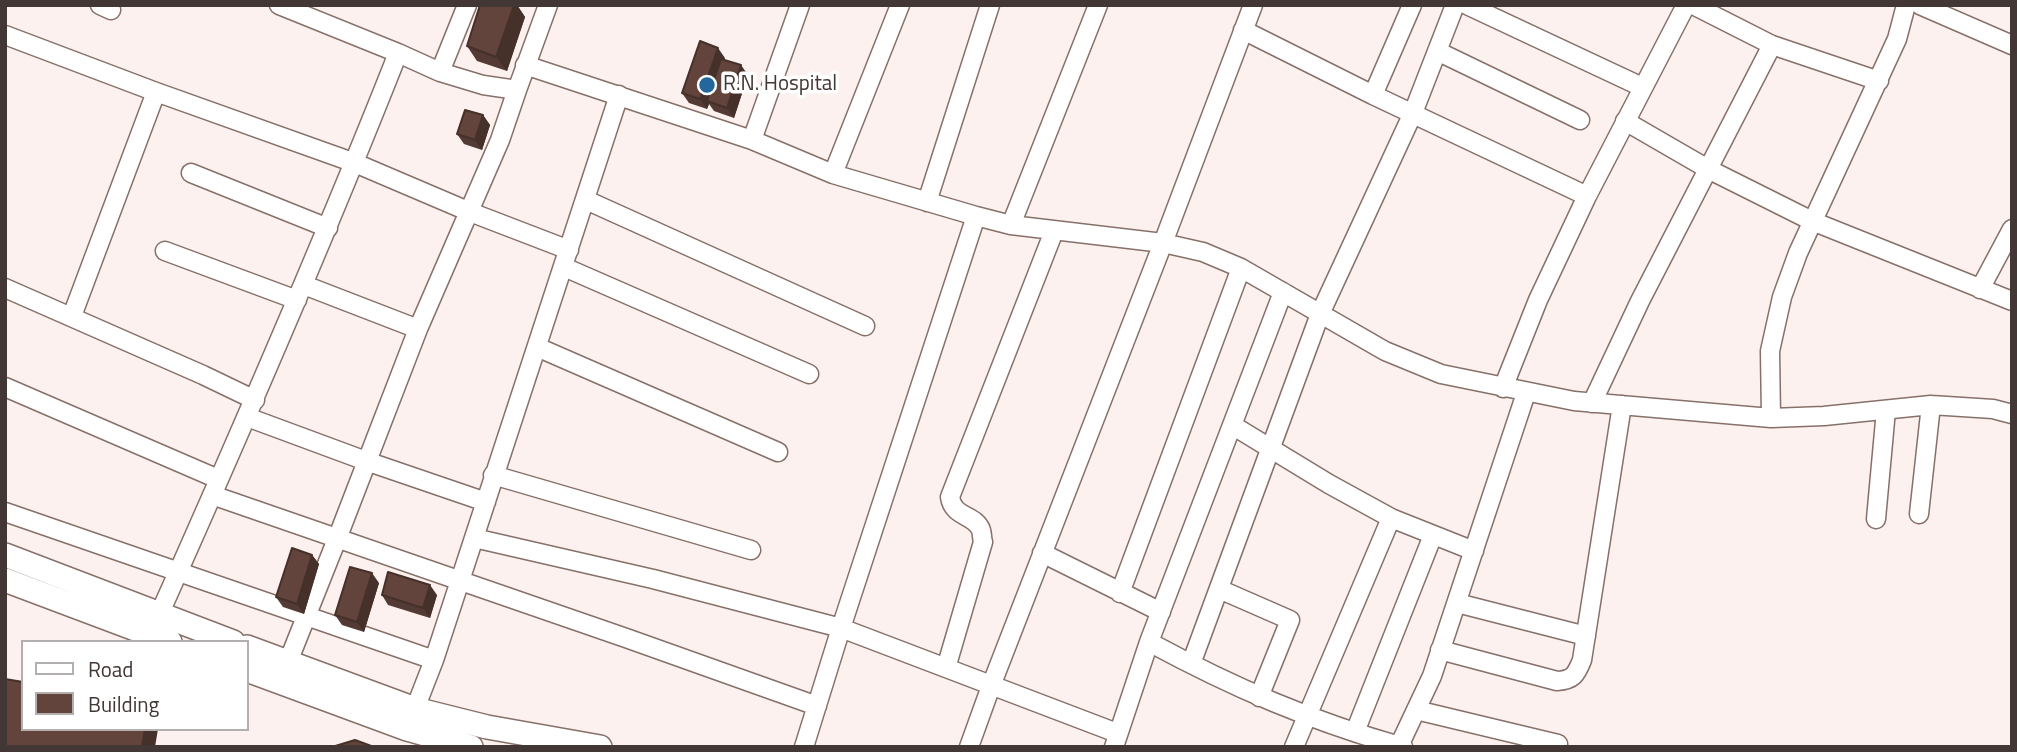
<!DOCTYPE html>
<style>
body{margin:0}
#map{position:relative;width:2017px;height:752px;overflow:hidden;background:#fcf1ee;font-family:"Titillium Web",sans-serif}
canvas{display:block}
.frame{position:absolute;inset:0;border:7px solid #423734;pointer-events:none}
.legend{position:absolute;left:21px;top:640px;width:228px;height:91px;box-sizing:border-box;background:#fff;border:2px solid #b3afae;margin:0;padding:9px 12px;list-style:none;font-size:21px;color:#423734}
.legend li{display:flex;align-items:center;gap:14px;height:35px}
.legend b{width:35px;border:2px solid #b3afae}
</style>
<div id="map">
<canvas width="2017" height="752"></canvas>
<div class="frame"></div>
<ul class="legend">
<li><b style="height:9px;background:#fff"></b>Road</li>
<li><b style="height:19px;background:#62443c"></b>Building</li>
</ul>
</div>
<script>
const context = document.querySelector('canvas').getContext('2d');
context.lineJoin = 'round';
function trace(path, color, width, dash) { context.strokeStyle = color; context.lineWidth = width; context.lineCap = dash ? 'butt' : 'round'; context.setLineDash(dash || []); context.stroke(path); }
function paint(path, color) { context.fillStyle = color; context.fill(path, 'evenodd'); }
function label(font, color, halo, rows, align = 'center') {
  context.font = font + ' "Titillium Web",sans-serif'; context.lineWidth = 7; context.setLineDash([]); context.textBaseline = 'middle'; context.strokeStyle = halo; context.fillStyle = color; for (const [text, x, y, turn = 0] of rows) {
    context.save(); context.translate(x, y); context.rotate((+turn || 0) * Math.PI / 180); context.textAlign = isNaN(turn) ? turn : align; if (halo) context.strokeText(text, 0, 0); context.fillText(text, 0, 0); context.restore();
  }
}
const minor = new Path2D(`
 M100 5 111 10
 M279 5 398 53 440 72 483 85 517 90
 M1467 5 1642 87
 M1693 5 1772 45 1879 81
 M1920 5 2012 45
 M1243 30 1373 95 1587 196
 M5 35 156 92 355 163 470 212 569 250
 M1437 51 1580 120
 M525 65 752 140 833 174 976 216 1011 225 1163 243 1203 252 1241 268 1385 351 1441 374 1574 401 1771 418 1824 416 1931 405 1993 409 2012 414
 M440 72 467 5
 M1373 95 1412 5
 M1625 121 1708 169 1812 221 2012 301
 M752 140 800 5
 M191 173 328 228
 M833 174 900 5
 M586 200 865 326
 M927 202 990 5
 M1011 225 1098 5
 M165 251 297 300
 M564 267 809 374
 M304 285 418 329
 M5 288 203 375 255 400
 M1980 289 2012 229
 M72 316 156 92
 M537 347 778 452
 M5 387 218 479
 M1503 388 1538 300 1587 196 1686 5
 M1592 403 1640 301 1772 45
 M247 417 366 461 486 502
 M1771 418 1770 351 1782 297 1798 253 1897 39 1906 5
 M1232 425 1329 484 1391 518 1474 551
 M493 475 751 550
 M212 495 626 638 817 706
 M5 512 434 660
 M1919 514 1931 405
 M1876 519 1886 410
 M474 538 653 579 841 628 1117 733
 M1042 553 1161 612
 M1219 589 1290 620 1259 697
 M1120 593 1241 268
 M1457 603 1586 636
 M159 615C242 429 323 243 398 53
 M1149 642 1283 292
 M1440 650 1557 681C1573 680 1576 675 1582 660L1622 405
 M288 662 337 539 418 329 500 140 517 90 548 5
 M1191 664 1320 314 1413 113 1455 5
 M946 668 983 542C982 541 982 531 981 530 975 514 953 518 950 497L1054 231
 M1416 710 1558 744
 M411 719 434 660 619 95
 M1355 732 1433 535
 M1399 746 1432 676 1526 393
 M804 747 841 628 976 216
 M969 747 991 686 1163 243 1253 5
 M1114 747 1149 642C1234 688 1311 721 1403 747
 M1294 747 1391 518`);
const tertiary = new Path2D(`
 M5 555 233 642
 M5 580 170 642
 M247 647 415 709 487 727 600 747
 M247 670 407 729 471 747`);
trace(minor, '#877069', 21);
trace(tertiary, '#877069', 26);
trace(minor, '#fff', 18);
trace(tertiary, '#fff', 23);
paint(new Path2D(`
 M480 5H517L525 17 507 71 477 61 467 46Z
 M725 58 724 60 748 75 734 118 714 111 709 104 707 109 689 103 682 93Z
 M483 115 490 125 482 150 464 144 457 134Z
 M312 555 319 564 304 614 283 607 276 597Z
 M379 583 364 632 342 625 335 615Z
 M382 595H437L430 618 388 605Z`), '#543a34');
paint(new Path2D(`
 M514 5H517L525 17 507 71 496 57Z
 M718 48 725 58 709 102 707 101 709 104 707 109 700 99Z
 M741 65 748 75 734 118 727 108Z
 M483 115 490 125 482 150 475 140Z
 M312 555 319 564 304 614 297 604Z
 M372 573 379 583 364 632 357 622Z
 M430 585 437 595 430 618 423 608Z
 M145 729H158L155 747H142Z`), '#45302a');
const building = new Path2D(`
 M480 5H514L496 57 467 46Z
 M700 41 718 48 700 99 682 93Z
 M721 59 741 65 727 108 707 101Z
 M465 110 483 115 475 140 457 134Z
 M292 548 312 555 297 604 276 597Z
 M350 567 372 573 357 622 335 615Z
 M388 572 430 585 423 608 382 595Z
 M5 679 23 682V729H145L142 747H5Z
 M355 740 374 747H332Z`);
paint(building, '#62443c');
trace(building, '#45302a', 2);
for (const [x, y, r, color] of [
 [707,85,9,"#23679c"]
]) { const dot = new Path2D(); dot.arc(x, y, r, 0, 2 * Math.PI); context.fillStyle = color; context.fill(dot); trace(dot, '#fff', 2.5); }
label('21px', '#423734', '#fff', [
 ["R.N. Hospital",723,85]
], 'left');
</script>
